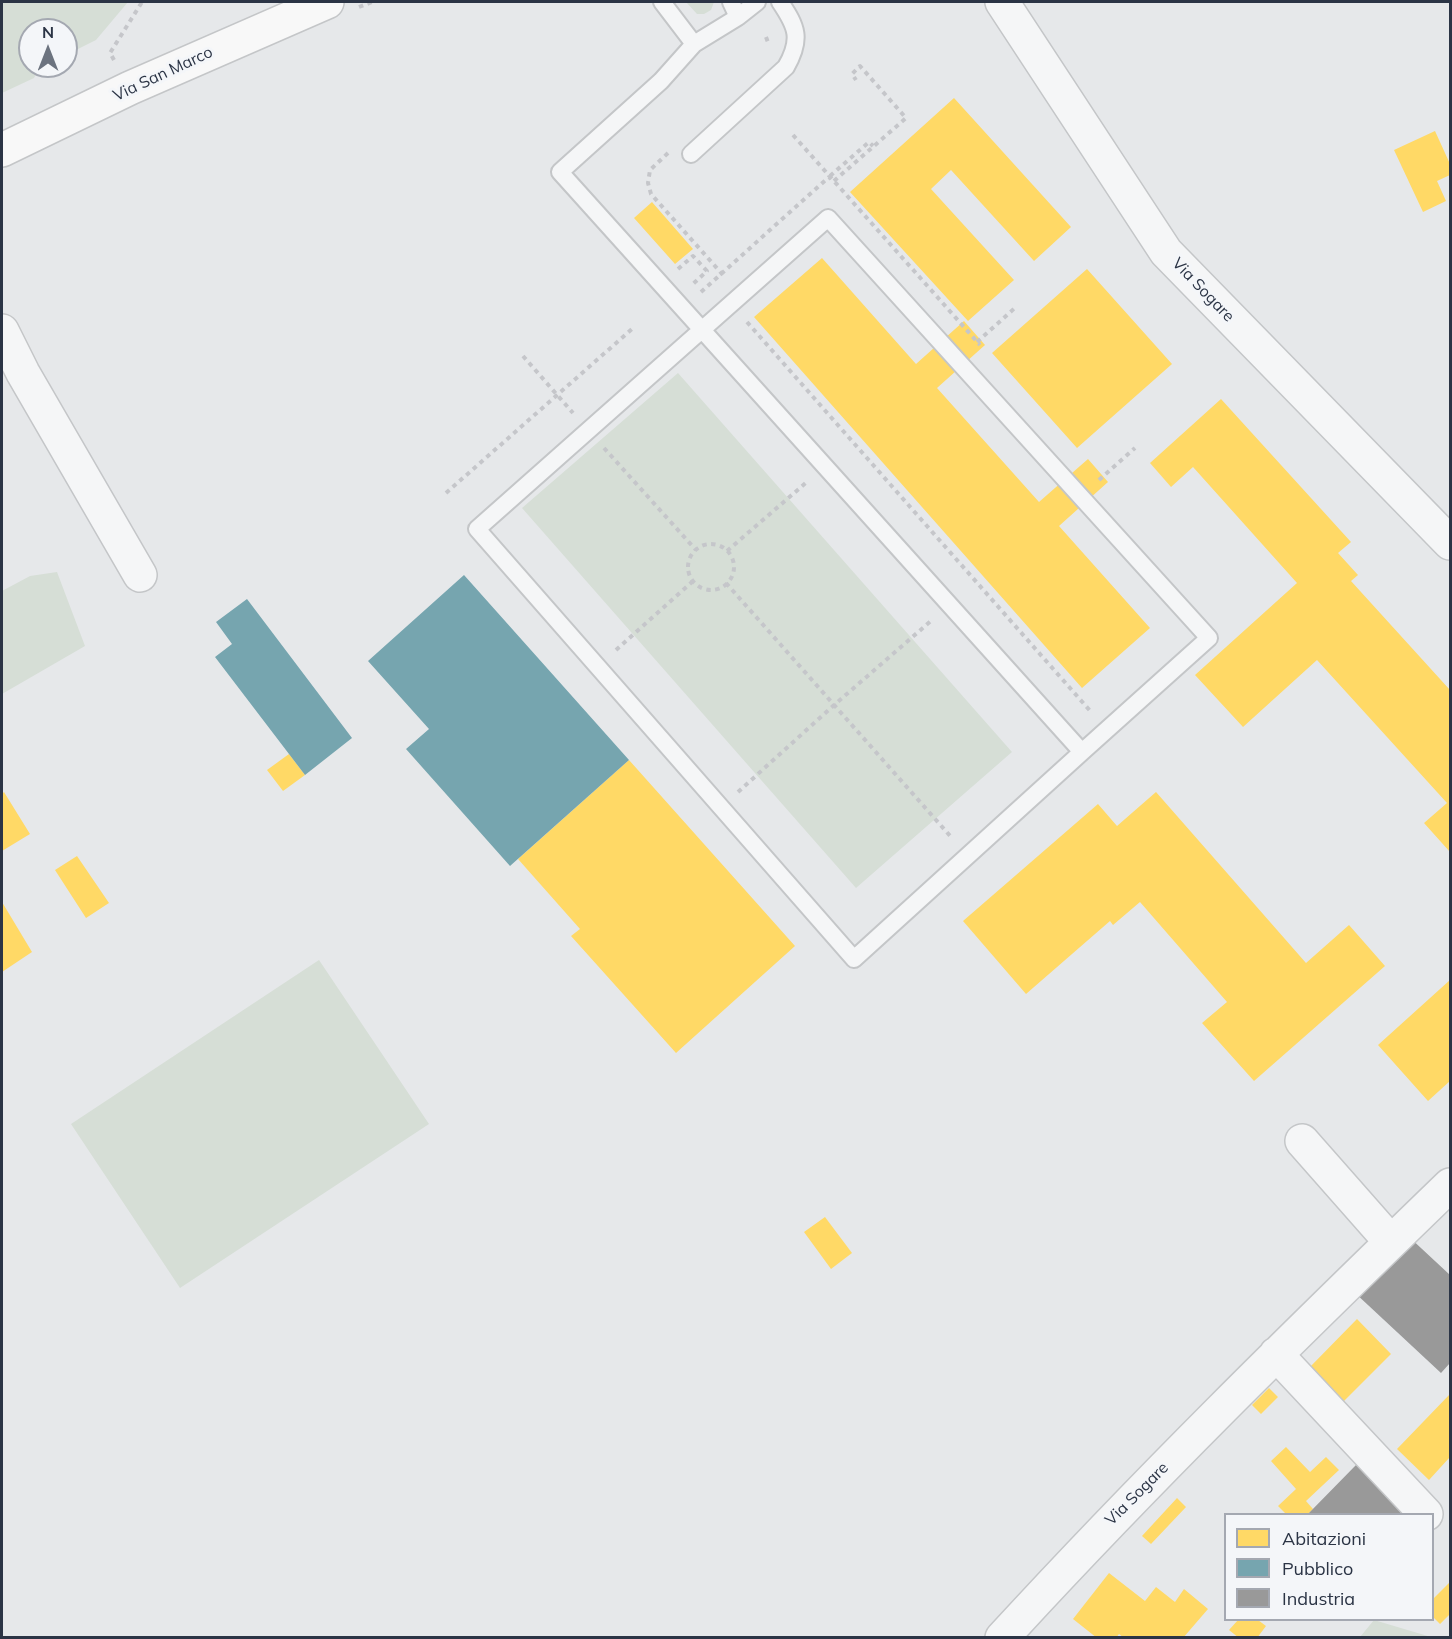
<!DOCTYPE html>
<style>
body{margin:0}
#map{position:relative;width:1452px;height:1639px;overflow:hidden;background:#e6e8ea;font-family:Mulish,sans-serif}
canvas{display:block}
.frame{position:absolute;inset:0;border:3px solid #2b3445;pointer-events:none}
.legend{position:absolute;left:1224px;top:1513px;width:210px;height:108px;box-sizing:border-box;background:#f4f6f9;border:2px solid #a4a8b1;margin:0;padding:8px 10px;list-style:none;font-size:18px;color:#2b3445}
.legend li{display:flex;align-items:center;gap:12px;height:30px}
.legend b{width:30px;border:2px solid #a4a8b1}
.north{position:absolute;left:18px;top:18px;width:60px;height:60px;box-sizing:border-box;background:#f4f6f9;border:2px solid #a4a8b1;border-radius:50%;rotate:0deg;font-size:16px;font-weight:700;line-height:24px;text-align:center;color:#2b3445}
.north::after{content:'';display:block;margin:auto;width:21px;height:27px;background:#6c737f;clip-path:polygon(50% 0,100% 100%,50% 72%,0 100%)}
</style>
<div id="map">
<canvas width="1452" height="1639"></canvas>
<div class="frame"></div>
<ul class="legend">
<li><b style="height:16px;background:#ffd966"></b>Abitazioni</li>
<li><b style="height:16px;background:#76a5af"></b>Pubblico</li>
<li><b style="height:16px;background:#999"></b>Industria</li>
</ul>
<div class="north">N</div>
</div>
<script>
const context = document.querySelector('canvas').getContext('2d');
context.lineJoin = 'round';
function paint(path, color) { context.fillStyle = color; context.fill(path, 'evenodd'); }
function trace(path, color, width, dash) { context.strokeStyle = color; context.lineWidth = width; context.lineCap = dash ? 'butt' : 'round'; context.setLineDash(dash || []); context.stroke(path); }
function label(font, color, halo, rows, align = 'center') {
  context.font = font + ' Mulish,sans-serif'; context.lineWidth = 6; context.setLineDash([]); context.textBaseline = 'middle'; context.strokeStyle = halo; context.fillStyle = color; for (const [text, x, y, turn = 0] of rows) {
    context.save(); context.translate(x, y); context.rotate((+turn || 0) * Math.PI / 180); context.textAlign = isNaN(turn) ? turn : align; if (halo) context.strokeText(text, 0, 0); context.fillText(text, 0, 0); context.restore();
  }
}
paint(new Path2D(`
 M2 2H128L96 40 66 55V30H30V66H45L39 69 34 78 2 93Z
 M686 2H714L711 10 704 14H697Z
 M678 373 1012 752 856 888 522 508Z
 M57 572 85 646 2 694V591L30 576Z
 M319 960 429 1124 180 1288 71 1124Z
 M1374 1620 1431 1637H1360Z`), '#d6ded6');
paint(new Path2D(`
 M954 98 1071 227 1034 261 951 170 931 189 1014 280 968 321 850 192Z
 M1435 131 1450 164V175L1437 181 1446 201 1423 212 1394 150Z
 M652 202 693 249 675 264 634 218Z
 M822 258 916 364 964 321 985 345 937 388 1039 502 1088 459 1108 482 1059 526 1150 628 1082 688 754 317Z
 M1087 269 1172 364 1077 448 992 353Z
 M1221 399 1351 542 1338 553 1358 575 1351 581 1450 690V852L1424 823 1447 803 1317 660 1243 727 1195 675 1297 583 1193 467 1171 487 1150 463Z
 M289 754 305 775 283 791 267 770Z
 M629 760 795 946 676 1053 571 936 580 929 518 859Z
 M4 792 30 834 2 851V794Z
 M1156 792 1306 963 1349 925 1385 966 1254 1081 1202 1023 1227 1002 1140 902 1113 925 1110 921 1026 994 963 921 1098 804 1117 826Z
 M77 856 109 903 86 918 55 870Z
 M2 902 32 952 2 972Z
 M1450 980V1081L1428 1101 1378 1045Z
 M825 1217 852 1253 831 1269 804 1232Z
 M1357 1319 1391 1354 1344 1401 1310 1367Z
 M1269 1388 1278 1397 1261 1414 1252 1405Z
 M1450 1394V1457L1429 1480 1397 1449Z
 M1286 1447 1310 1472 1326 1457 1339 1470 1306 1501 1313 1509 1308 1514H1286L1278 1506 1296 1489 1271 1461Z
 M1177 1498 1186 1507 1151 1544 1142 1536Z
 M1109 1573 1145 1601 1156 1587 1175 1602 1184 1589 1208 1609 1183 1638H1124L1119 1634 1116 1638H1097L1073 1619Z
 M1450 1582V1614L1440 1624 1432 1616V1600Z
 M1238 1620H1258L1266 1626 1257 1638H1239L1229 1630Z`), '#ffd966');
paint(new Path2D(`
 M464 575 629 760 510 866 406 749 429 729 368 661Z
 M247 599 352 738 305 775 215 657 232 644 216 622Z`), '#76a5af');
paint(new Path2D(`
 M1407 1235 1450 1275V1363L1441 1373 1354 1292Z
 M1356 1465 1406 1514H1308Z`), '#999');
const service = new Path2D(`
 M662 2 694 44
 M731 2 738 17
 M757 2 738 17 694 44 661 81 560 172 1082 752 854 959 477 529C594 425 711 322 828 218L1209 638 1082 752
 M691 154 786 67C802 39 797 27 780 2`);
const minor = new Path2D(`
 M1002 2 1166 252 1450 543
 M2 331 23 373 140 575
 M1302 1141 1391 1242
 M1276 1354 1426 1514
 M1002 1638C1146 1481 1297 1333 1450 1185`);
const secondary = new Path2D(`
 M2 150 130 88 327 2`);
trace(service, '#c4c6c8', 20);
trace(minor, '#c4c6c8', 36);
trace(secondary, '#c4c6c8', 36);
trace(new Path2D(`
 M359 7 372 2
 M766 37 769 45
 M114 60 110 53 142 2
 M793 135 980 345
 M668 153 650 170 648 183 651 194 723 275
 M830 176 869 142 873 146
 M834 181 906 118 860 66 852 74 856 80
 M678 269 693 256 707 271 693 284
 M701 292 829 177 831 179
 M747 322 1092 713
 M977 342 1017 306
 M523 356 573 413
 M604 448 696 550
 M1099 480 1135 448
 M446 493 632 329
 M688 567a23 23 0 1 1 46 0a23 23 0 1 1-46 0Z
 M727 551 808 481
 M726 583 952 838
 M616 650 693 581
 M738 792 833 706 932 620`), '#c5c6ca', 4, [4.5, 4.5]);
trace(service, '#f5f6f7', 16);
trace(minor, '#f5f6f7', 33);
trace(secondary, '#f8f8f8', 33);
label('16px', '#2b3445', '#f4f6f9', [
 ["Via San Marco",163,74,-25],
 ["Via Sogare",1203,290,46],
 ["Via Sogare",1137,1494,-45]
]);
</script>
